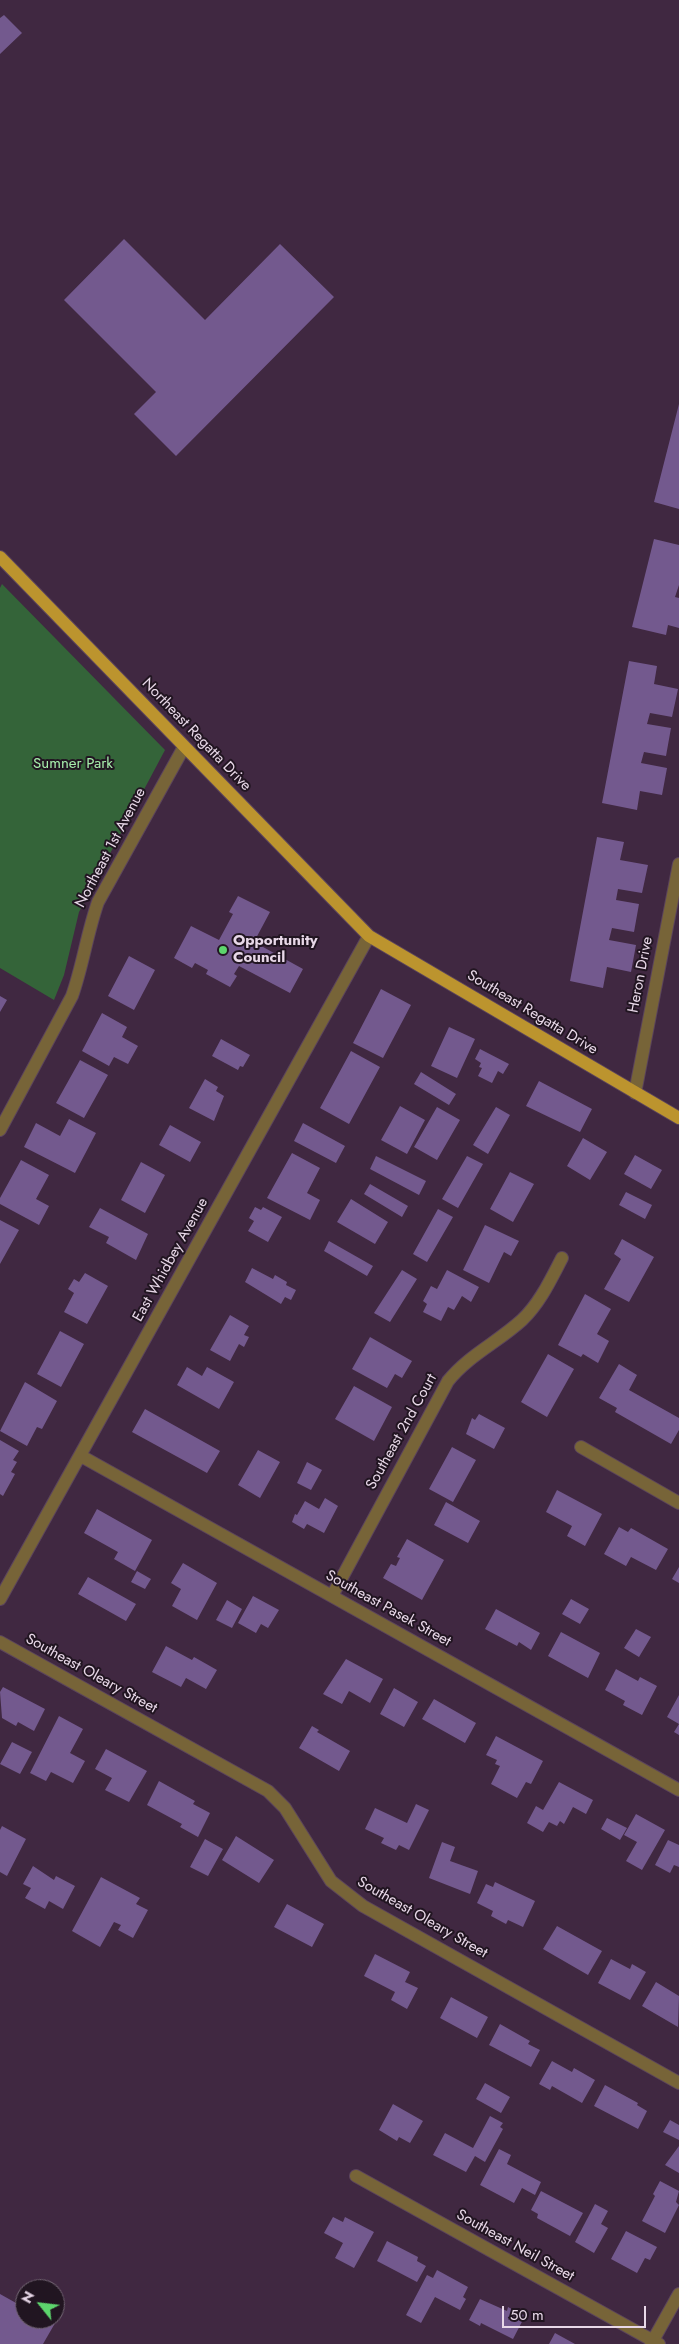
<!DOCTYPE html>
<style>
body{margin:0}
#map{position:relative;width:679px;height:2344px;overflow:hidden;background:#402841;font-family:Jost,sans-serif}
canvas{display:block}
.north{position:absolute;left:15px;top:2279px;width:50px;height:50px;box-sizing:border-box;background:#211521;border:1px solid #716371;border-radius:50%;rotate:299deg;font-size:14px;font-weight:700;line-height:20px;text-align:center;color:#e8d8e8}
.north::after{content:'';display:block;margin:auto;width:18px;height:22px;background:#5dd56d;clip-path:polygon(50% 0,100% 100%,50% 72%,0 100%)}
.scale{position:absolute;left:502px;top:2306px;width:144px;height:22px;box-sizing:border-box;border:2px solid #e8d8e8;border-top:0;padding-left:6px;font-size:15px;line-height:18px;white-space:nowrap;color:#e8d8e8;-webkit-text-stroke:4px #211521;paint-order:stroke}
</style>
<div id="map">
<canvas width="679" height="2344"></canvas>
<div class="north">N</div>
<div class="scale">50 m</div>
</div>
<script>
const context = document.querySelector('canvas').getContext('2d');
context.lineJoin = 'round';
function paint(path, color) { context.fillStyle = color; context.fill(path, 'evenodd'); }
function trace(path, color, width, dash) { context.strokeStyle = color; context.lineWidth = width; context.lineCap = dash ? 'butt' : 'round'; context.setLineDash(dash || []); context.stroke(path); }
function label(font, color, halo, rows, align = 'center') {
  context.font = font + ' Jost,sans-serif'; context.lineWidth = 4; context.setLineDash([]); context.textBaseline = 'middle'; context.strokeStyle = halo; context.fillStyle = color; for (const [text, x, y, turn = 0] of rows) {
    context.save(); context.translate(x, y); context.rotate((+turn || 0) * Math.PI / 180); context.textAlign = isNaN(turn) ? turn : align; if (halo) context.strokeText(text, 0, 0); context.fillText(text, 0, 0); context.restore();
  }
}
paint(new Path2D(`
 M2 584 165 750 79 912 64 975 54 1000 0 968V588Z`), '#346439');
paint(new Path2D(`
 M4 15 22 33 0 54V18Z
 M124 239 205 320 280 244 334 297 176 456 134 414 156 392 64 300Z
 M679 404V509L654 502Z
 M654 539 679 545V585L675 597 679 598V628L668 625 666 635 632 627Z
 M629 661 657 666 654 684 678 689 672 717 650 713 647 724 671 728 666 756 644 752 641 763 667 768 662 795 640 791 637 810 602 803Z
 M597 837 624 842 620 860 648 865 642 893 618 889 616 900 639 904 634 932 612 928 609 940 636 945 631 972 607 967 603 988 570 981Z
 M238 896 270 912 254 942 303 969 290 993 239 966 234 974 237 976 230 987 206 974 208 970 195 963 192 968 174 958 191 926 219 940 233 914 229 912Z
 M129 956 155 970 134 1010 108 996Z
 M381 989 411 1005 383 1058 353 1043Z
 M0 996 7 1000 0 1012Z
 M102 1013 127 1027 122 1037 138 1046 128 1064 114 1057 109 1066 82 1051Z
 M449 1027 475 1039 457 1078 431 1066Z
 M221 1039 250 1055 243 1067 240 1066 238 1070 212 1056Z
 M480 1049 509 1064 503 1074 498 1071 492 1083 478 1076 482 1068 479 1067 481 1063 475 1059Z
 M351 1051 380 1067 349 1124 320 1108Z
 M80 1060 108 1075 84 1118 56 1103Z
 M421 1072 456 1094 449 1105 414 1084Z
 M205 1079 218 1087 216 1091 224 1096 214 1121 189 1108Z
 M539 1081 592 1109 580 1132 526 1106Z
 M400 1106 425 1120 407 1154 381 1140Z
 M437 1107 460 1120 437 1160 414 1147Z
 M496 1107 510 1115 488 1154 473 1145Z
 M69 1119 96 1133 75 1173 24 1147 36 1123 60 1136Z
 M303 1123 345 1146 336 1163 294 1141Z
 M170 1125 201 1142 190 1162 159 1145Z
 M583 1138 607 1152 590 1180 567 1166Z
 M292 1153 320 1168 307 1193 320 1200 310 1220 267 1198Z
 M635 1155 662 1170 651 1189 624 1174Z
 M376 1156 426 1181 419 1195 370 1169Z
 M467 1156 483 1164 458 1208 442 1199Z
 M21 1160 49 1175 36 1199 49 1206 39 1225 0 1204V1198Z
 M141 1162 165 1175 145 1213 121 1200Z
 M510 1172 534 1184 513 1222 490 1209Z
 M370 1184 408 1206 402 1217 364 1194Z
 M626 1192 652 1205 645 1219 619 1205Z
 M351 1199 388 1222 375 1244 337 1222Z
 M255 1207 261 1210 263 1207 282 1217 268 1242 248 1231 254 1221 249 1218Z
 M100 1208 148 1234 136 1260 106 1243 109 1237 89 1227Z
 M438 1209 453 1217 427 1262 413 1254Z
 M0 1220 19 1230 0 1264Z
 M485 1225 519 1241 511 1256 504 1252 489 1283 463 1270Z
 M622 1239 654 1257 629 1302 604 1289 621 1259 614 1254Z
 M329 1241 373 1266 367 1276 324 1251Z
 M252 1268 273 1279 275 1275 287 1282 286 1285 296 1290 291 1300 285 1297 281 1304 245 1282Z
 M402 1270 417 1279 390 1322 374 1313Z
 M447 1270 479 1287 471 1302 462 1296 454 1310 448 1307 441 1321 423 1312 427 1304 423 1301 431 1286 437 1289Z
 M85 1273 108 1286 87 1324 64 1312 74 1293 68 1289 74 1279 79 1282Z
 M585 1294 611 1309 597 1334 609 1341 598 1363 583 1354 581 1357 558 1345Z
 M230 1315 249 1326 244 1335 249 1337 244 1347 239 1344 230 1361 210 1350Z
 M60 1331 84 1344 61 1387 37 1374Z
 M370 1337 412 1361 402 1378 395 1374 387 1388 352 1369Z
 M548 1354 574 1369 547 1417 521 1402Z
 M619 1364 637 1375 629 1390 679 1418V1430L671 1444 615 1412 617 1408 599 1398Z
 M187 1367 202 1376 207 1367 234 1382 219 1409 177 1385Z
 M25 1382 57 1401 42 1429 37 1427 27 1446 0 1431Z
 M354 1386 392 1407 374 1441 335 1419Z
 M145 1409 220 1451 207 1473 132 1432Z
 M479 1414 505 1428 494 1449 466 1434 472 1418 475 1420Z
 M0 1440 19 1451 13 1460 17 1462 11 1472 15 1474 3 1496 0 1494Z
 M452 1447 476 1460 453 1502 429 1489Z
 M258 1450 280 1462 260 1498 238 1485Z
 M307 1462 322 1470 311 1490 297 1483Z
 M557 1490 602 1514 585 1546 567 1536 572 1526 546 1512Z
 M325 1498 338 1506 324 1533 307 1524 304 1529 292 1522 295 1514 297 1515 305 1501 319 1509Z
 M446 1502 480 1521 468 1543 434 1525Z
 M97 1509 152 1540 135 1571 114 1559 118 1552 84 1533Z
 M619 1527 628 1532 631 1528 668 1549 656 1570 631 1557 626 1566 604 1554Z
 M407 1539 444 1560 422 1600 383 1578 391 1564 396 1566 400 1558 397 1557Z
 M183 1563 217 1583 197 1620 172 1606 181 1589 171 1583Z
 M679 1567V1583L672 1579Z
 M137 1571 151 1579 145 1589 131 1582Z
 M88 1577 136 1604 126 1621 78 1594Z
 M253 1596 279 1610 268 1628 261 1624 256 1633 238 1623Z
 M571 1599 589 1609 580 1624 562 1614Z
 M227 1600 242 1609 232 1628 216 1620Z
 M496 1609 540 1633 531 1650 519 1642 517 1646 485 1629Z
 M636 1629 651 1637 639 1657 624 1648Z
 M561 1632 600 1653 588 1678 548 1656Z
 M166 1646 192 1660 194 1657 217 1670 206 1689 186 1678 181 1687 152 1672Z
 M346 1659 383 1679 370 1703 349 1691 342 1704 323 1694Z
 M616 1669 638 1681 640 1677 657 1686 642 1715 623 1705 625 1701 605 1690Z
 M3 1687 45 1709 34 1731 18 1722 16 1726 2 1718 0 1692Z
 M394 1688 418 1702 404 1727 380 1714Z
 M679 1695V1735L674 1732 679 1724 667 1717Z
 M434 1699 476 1723 465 1743 422 1719Z
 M59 1716 83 1729 70 1753 85 1761 73 1783 51 1772 46 1781 30 1773Z
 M312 1726 319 1730 317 1732 350 1751 339 1771 299 1748Z
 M496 1736 543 1761 531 1784 526 1782 517 1798 491 1784 500 1766 495 1764 497 1760 486 1755Z
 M12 1742 32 1752 20 1774 0 1764Z
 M106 1749 147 1771 129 1802 105 1790 112 1778 95 1769Z
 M159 1781 195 1801 193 1804 210 1813 198 1837 180 1827 182 1824 147 1805Z
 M559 1782 593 1800 586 1814 573 1807 564 1824 560 1821 557 1826 549 1822 543 1832 527 1823 536 1806 543 1810Z
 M416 1804 429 1810 409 1850 399 1845 396 1850 381 1843 384 1838 365 1829 375 1808 407 1823Z
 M636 1814 665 1830 642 1870 626 1861 637 1842 624 1835Z
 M607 1818 627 1828 620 1840 601 1829Z
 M2 1826 26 1839 7 1876 0 1872V1830Z
 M236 1836 274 1860 259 1883 222 1860Z
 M205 1839 223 1849 208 1876 190 1867Z
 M668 1840 679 1845V1867L674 1865 670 1873 655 1865Z
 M442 1842 455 1847 450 1861 478 1871 470 1894 429 1878Z
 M33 1866 54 1880 56 1876 75 1886 63 1909 49 1901 45 1909 25 1898 31 1888 23 1884Z
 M101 1877 140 1898 136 1904 148 1910 133 1938 118 1930 121 1925 114 1922 100 1947 72 1931Z
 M495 1882 535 1901 523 1927 508 1920 506 1924 491 1916 493 1911 477 1903 486 1884 493 1887Z
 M287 1904 324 1924 312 1947 274 1927Z
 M557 1926 602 1951 588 1975 543 1949Z
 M375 1954 410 1972 405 1982 418 1988 407 2009 391 2000 395 1992 364 1976Z
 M611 1959 630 1969 632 1964 646 1972 630 2000 598 1983Z
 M656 1982 679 1996 678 2027 642 2006Z
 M451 1997 488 2017 477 2038 440 2018Z
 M500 2024 530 2041 528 2044 540 2050 531 2067 489 2045Z
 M552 2061 572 2072 574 2068 595 2080 582 2103 552 2086 550 2090 539 2084Z
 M485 2083 510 2097 501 2113 476 2099Z
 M605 2085 638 2103 637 2105 647 2111 638 2129 594 2106Z
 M393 2104 423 2121 410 2143 399 2137 397 2141 379 2130Z
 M490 2116 503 2123 500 2127 503 2129 485 2162 475 2156 466 2172 433 2155 445 2133 473 2148Z
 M670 2120 679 2125V2140L663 2132Z
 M679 2146V2173L665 2165Z
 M499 2149 511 2155 507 2164 541 2182 535 2195 522 2188 514 2203 480 2185Z
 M660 2181 679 2191 676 2202 679 2205 665 2233 642 2221 655 2196 653 2194Z
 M541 2191 583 2213 570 2236 537 2218 538 2214 531 2210Z
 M595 2204 608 2211 601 2224 608 2228 594 2253 575 2242Z
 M333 2217 343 2222 345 2217 374 2232 354 2268 335 2258 343 2243 324 2233Z
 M626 2231 657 2247 650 2260 645 2258 637 2273 611 2259Z
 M387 2241 418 2257 417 2261 426 2266 417 2282 377 2261Z
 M437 2270 468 2287 463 2297 466 2299 460 2310 435 2297 421 2323 406 2315 427 2275 433 2278Z
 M0 2294 25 2308V2319L58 2318 43 2344H0Z
 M480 2299 507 2311 508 2307 525 2316 513 2339 481 2323 480 2326 469 2320Z
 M555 2333 575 2344H549Z`), '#73598e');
const minor = new Path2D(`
 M635 1093 679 864
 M0 1130 72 996C83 965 87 933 98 902L184 747
 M581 1447 679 1503
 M81 1456 679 1790
 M332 1596 448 1381C469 1355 498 1342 522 1320 540 1303 551 1279 562 1258
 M0 1599 369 936
 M0 1642 268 1791 285 1808 331 1881 363 1906 679 2083
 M356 2176 659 2344
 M651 2344 679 2294`);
const major = new Path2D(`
 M0 557 369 936 679 1118`);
trace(minor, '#5b445c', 14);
trace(major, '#5b445c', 14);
trace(minor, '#776438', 12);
trace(major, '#bc942e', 12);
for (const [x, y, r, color] of [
 [223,950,5,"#5dd56d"]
]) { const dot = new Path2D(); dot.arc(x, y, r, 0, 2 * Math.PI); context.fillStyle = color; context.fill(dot); trace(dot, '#211521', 2); }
label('15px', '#e8d8e8', '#211521', [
 ["Northeast Regatta Drive",196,735,46],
 ["Northeast 1st Avenue",111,848,-62],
 ["Heron Drive",641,975,-79],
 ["Southeast Regatta Drive",532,1013,31],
 ["East Whidbey Avenue",171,1260,-61],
 ["Southeast 2nd Court",402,1432,-61],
 ["Southeast Pasek Street",388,1609,29],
 ["Southeast Oleary Street",91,1674,29],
 ["Southeast Oleary Street",422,1918,30],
 ["Southeast Neil Street",515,2246,29]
]);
label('15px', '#a6eeab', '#211521', [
 ["Sumner Park",73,764]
]);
label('bold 15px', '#e8d8e8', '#211521', [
 ["Opportunity",233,941],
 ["Council",233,958]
], 'left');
</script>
